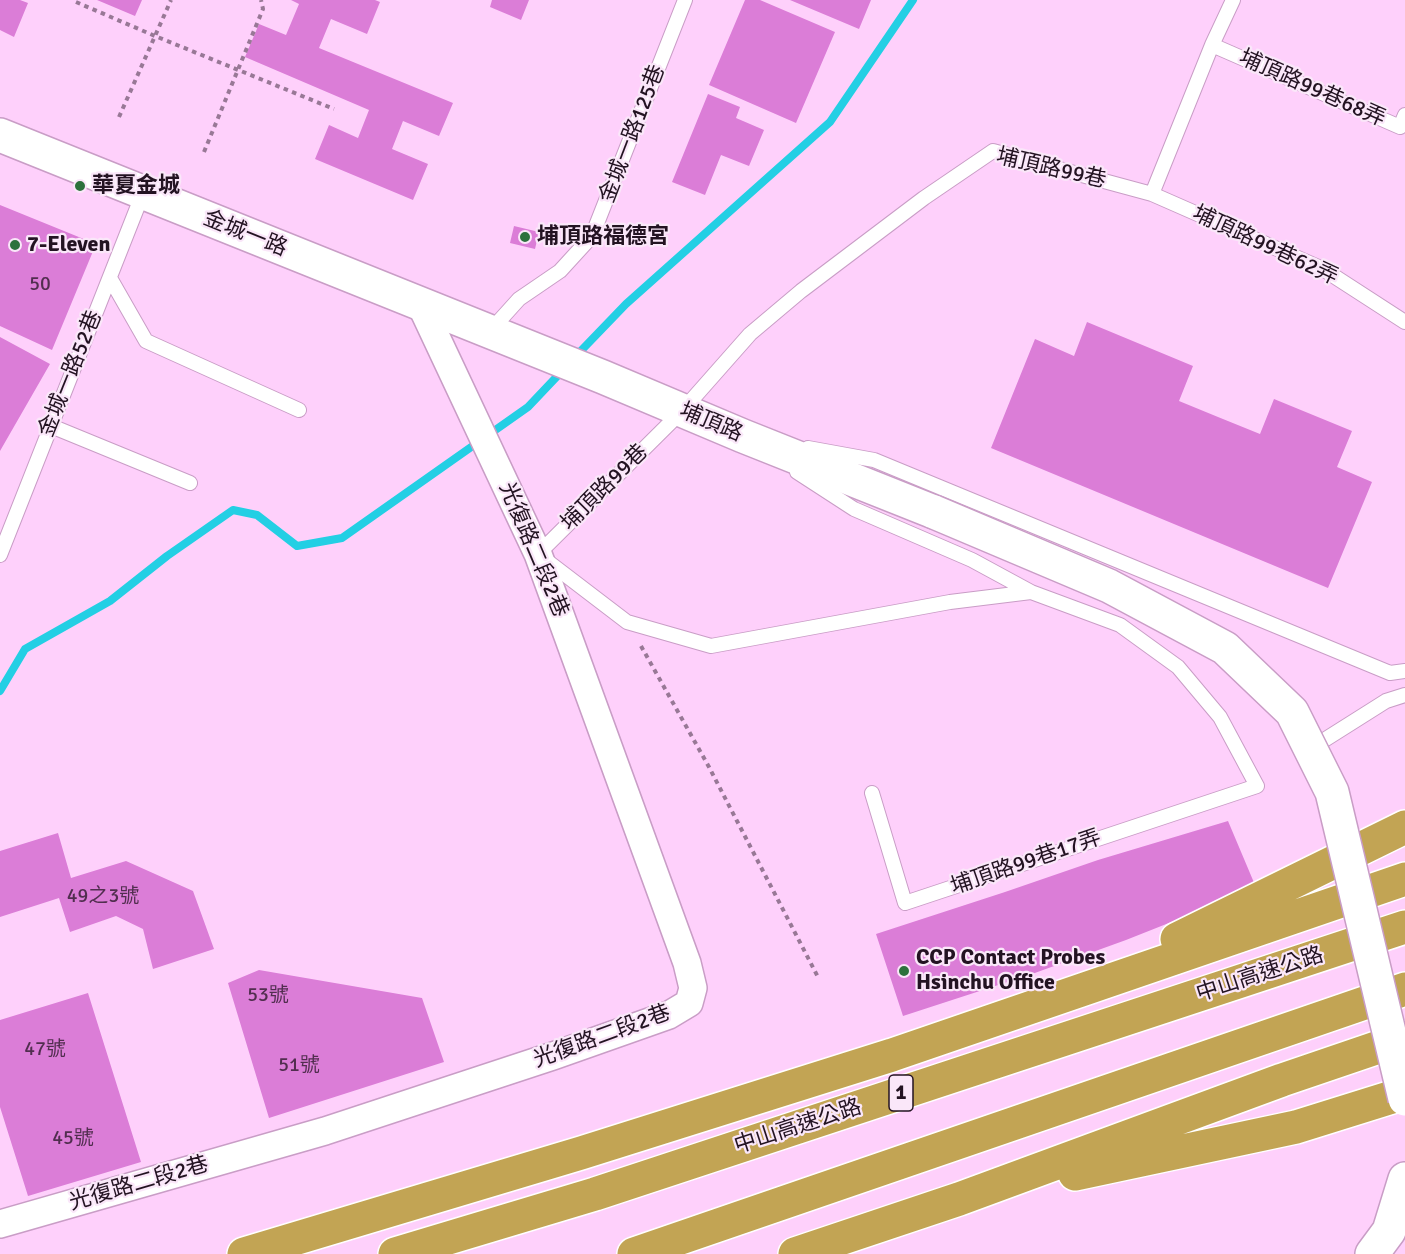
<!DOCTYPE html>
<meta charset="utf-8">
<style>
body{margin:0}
canvas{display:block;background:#fed0fb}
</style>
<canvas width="1405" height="1254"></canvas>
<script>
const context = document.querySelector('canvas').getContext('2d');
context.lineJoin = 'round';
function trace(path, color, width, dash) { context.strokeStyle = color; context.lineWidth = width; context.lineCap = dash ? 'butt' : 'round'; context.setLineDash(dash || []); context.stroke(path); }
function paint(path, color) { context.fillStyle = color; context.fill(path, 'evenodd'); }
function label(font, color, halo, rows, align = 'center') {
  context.font = font + ' Signika,"Noto Sans TC",sans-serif'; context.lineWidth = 4.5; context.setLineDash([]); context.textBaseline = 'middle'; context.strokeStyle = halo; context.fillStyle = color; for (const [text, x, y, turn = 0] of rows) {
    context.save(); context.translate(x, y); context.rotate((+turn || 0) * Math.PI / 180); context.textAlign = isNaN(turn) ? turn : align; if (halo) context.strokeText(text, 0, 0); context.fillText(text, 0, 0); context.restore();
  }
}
trace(new Path2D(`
 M574 358 626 304 830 122 913 0
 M0 691 25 649 110 601 167 556 233 510 257 515 297 546 342 538 528 407 564 369`), '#23cfe4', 8);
paint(new Path2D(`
 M0 0H20L28 3 14 37 0 30Z
 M97 0H142L135 16Z
 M291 0H375L380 2 367 34 331 19 319 48 453 103 439 136 403 121 392 149 428 164 413 200 315 159 329 125 358 138 369 110 245 57 259 24 286 35 299 4Z
 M492 0H529L521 20 490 7Z
 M745 0H760L835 32 796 123 709 85Z
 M790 0H871L859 29Z
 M708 94 740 107 736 118 764 130 749 166 721 155 705 195 672 182Z
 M0 205 96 244 52 350 0 326Z
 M514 226 539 232 535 249 510 243Z
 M1087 322 1193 366 1179 401 1218 417 1260 434 1274 399 1352 431 1337 467 1372 482 1328 588 991 448 1035 339 1074 356Z
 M0 337 50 364 0 451Z
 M1228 821 1255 885 1184 917 1126 940 1032 974 903 1016 876 934 1005 892 1098 860Z
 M58 833 71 878 126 861 193 891 214 949 153 969 143 929 116 916 70 932 59 898 0 917V851Z
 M259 970 422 998 444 1062 269 1118 228 983Z
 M88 993 141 1162 28 1196 0 1107V1020Z`), '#db7dd7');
const service = new Path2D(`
 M1212 45 1400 127 1405 115
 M1152 194 1323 269 1405 322
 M110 278 146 341 299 410
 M491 330 519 299 560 271 592 236 685 0
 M51 426 190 483
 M808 448 874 460 1390 673 1405 671
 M797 472 854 509 972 560 1031 592
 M0 555 143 193
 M1310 749 1386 701 1405 695
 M872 793 905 903 1257 786 1220 717 1178 667 1120 625 1031 592 950 602 711 646 627 622 538 554 682 411 750 334 801 291 924 198 993 151 1152 194 1212 45 1233 0`);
const minor = new Path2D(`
 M0 1224 325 1131 553 1056 669 1015 689 1003 693 988 687 963 538 554 421 305`);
const tertiary = new Path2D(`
 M0 135 603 377 743 436 934 512
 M1372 1254 1389 1231 1405 1179`);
const motorway = new Path2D(`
 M1177 939 1405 827
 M1075 1174 1296 1127 1405 1093
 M244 1254 581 1153 892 1055 1405 879
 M395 1254 595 1194 1405 927
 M634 1254 1405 989
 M795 1254 959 1199 1282 1080 1405 1038`);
trace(service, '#c99dc6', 16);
trace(minor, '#c99dc6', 30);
trace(tertiary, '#c99dc6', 36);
trace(motorway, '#fff', 36);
trace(new Path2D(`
 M76 2 155 36 334 109
 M119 117 171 0
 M204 152 263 9 261 0
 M641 646 709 767 819 979`), '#987896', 4, [4.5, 4.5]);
trace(service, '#fff', 14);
trace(minor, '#fff', 27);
trace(tertiary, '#fff', 33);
trace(motorway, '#c2a454', 33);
const tertiaryBridge = new Path2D(`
 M934 512 1109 586 1225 648 1292 712 1332 792 1405 1099`);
trace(tertiaryBridge, '#c99dc6', 36, []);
trace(tertiaryBridge, '#fff', 33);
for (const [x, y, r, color] of [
 [80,186,6,"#2c713c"],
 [525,237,6,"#2c713c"],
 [15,245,6,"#2c713c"],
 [904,971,6,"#2c713c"]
]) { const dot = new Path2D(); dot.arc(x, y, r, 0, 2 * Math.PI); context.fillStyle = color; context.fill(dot); trace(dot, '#fae7f9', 2); }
label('20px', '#512e4f', null, [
 ["50",40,285],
 ["49之3號",103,897],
 ["53號",268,996],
 ["47號",45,1050],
 ["51號",299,1066],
 ["45號",73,1139]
]);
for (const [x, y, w] of [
 [901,1093,24]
]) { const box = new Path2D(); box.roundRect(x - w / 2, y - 18, w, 36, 4.5); context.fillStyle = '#fae7f9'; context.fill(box); trace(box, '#231322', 1.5); }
label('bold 21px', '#231322', null, [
 ["1",901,1093]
]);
label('22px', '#231322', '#fae7f9', [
 ["埔頂路99巷68弄",1312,89,24],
 ["金城一路125巷",633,134,-69],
 ["埔頂路99巷",1051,169,13],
 ["金城一路",245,234,22],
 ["埔頂路99巷62弄",1265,246,25],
 ["金城一路52巷",71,374,-68],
 ["埔頂路",711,423,23],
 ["埔頂路99巷",605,488,-45],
 ["光復路二段2巷",533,550,67],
 ["埔頂路99巷17弄",1026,863,-19],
 ["中山高速公路",1260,975,-18],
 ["光復路二段2巷",602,1037,-20],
 ["中山高速公路",798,1127,-18],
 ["光復路二段2巷",139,1184,-16]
]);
label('bold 22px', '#231322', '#fae7f9', [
 ["華夏金城",92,186],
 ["埔頂路福德宮",537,237],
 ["7-Eleven",27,245],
 ["CCP Contact Probes",916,958],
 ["Hsinchu Office",916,983]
], 'left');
</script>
